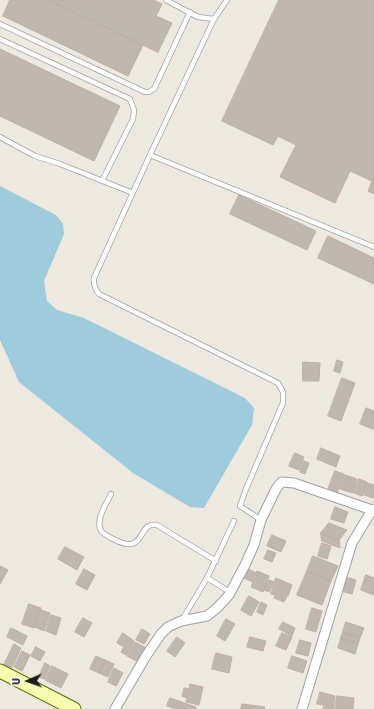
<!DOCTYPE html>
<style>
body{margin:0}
#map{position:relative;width:374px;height:709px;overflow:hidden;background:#ede9df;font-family:"Asap Condensed",sans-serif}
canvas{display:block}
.north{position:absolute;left:8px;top:661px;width:40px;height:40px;-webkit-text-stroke:3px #fff;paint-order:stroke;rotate:268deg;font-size:11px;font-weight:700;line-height:16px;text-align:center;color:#1a1a1a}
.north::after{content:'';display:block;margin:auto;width:14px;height:18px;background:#1a1a1a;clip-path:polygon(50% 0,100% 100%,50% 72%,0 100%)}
</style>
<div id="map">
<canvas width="374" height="709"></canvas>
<div class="north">U</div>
</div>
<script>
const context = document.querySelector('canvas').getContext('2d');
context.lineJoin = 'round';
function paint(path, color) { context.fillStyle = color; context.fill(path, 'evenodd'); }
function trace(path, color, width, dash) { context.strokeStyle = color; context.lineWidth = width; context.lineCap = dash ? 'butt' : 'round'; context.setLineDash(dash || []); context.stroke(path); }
paint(new Path2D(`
 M0 186 56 215 63 224 64 234 44 281 47 301 57 310 84 318 245 398 254 408 252 425 204 508 190 507 133 473 19 382 0 340Z`), '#9eccdc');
const building = new Path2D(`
 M10 0H49L143 45 128 76 3 16Z
 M49 0H154L162 4 156 16 172 23 158 52Z
 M279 0H374V194L368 191 372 181 350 171 335 203 280 177 296 145 278 136 273 145 222 121Z
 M0 49 120 106 94 161 0 116Z
 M239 195 316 231 307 250 230 214Z
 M328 236 374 258V284L318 258Z
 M337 360 343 362 340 373 334 371Z
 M303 362 320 363 319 381H303Z
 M342 378 355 383 341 421 328 416Z
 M366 408 374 411V426L373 429 360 424Z
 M321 448 340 456 336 467 317 459Z
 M295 453 304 457 299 470 289 466Z
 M304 461 309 463 305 474 300 472Z
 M335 471 344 474 337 493 328 490Z
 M345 475 357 479 353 493 340 489Z
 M359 479 367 482 362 496 354 493Z
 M367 483 374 485V498L364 495Z
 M335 507 348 512 344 523 331 519Z
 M329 523 347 530 339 540 321 533Z
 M321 533 339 540 340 548 322 541Z
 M272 535 286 541 281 552 267 546Z
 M322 543 331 546 327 559 318 556Z
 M65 547 84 557 77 570 58 559Z
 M268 550 276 553 272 562 264 559Z
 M313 556 338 566 331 581 307 571Z
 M0 566 8 570 0 584Z
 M84 569 95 575 87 590 76 584Z
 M248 569 256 573 257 571 269 576 263 592 251 587 253 582 244 578Z
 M307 571 331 581 322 605 297 595Z
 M366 575 374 578V595L361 590Z
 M345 577 356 580 352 594 341 591Z
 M276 578 292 585 288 596 277 591 275 595 271 594Z
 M269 580 274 582 269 592 264 590Z
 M277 592 287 597 284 602 274 598Z
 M249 596 259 602 251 616 241 610Z
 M261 602 267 605 263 615 257 612Z
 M29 604 41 608 34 628 22 624Z
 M312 608 322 611 316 632 306 629Z
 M41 610 50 613 44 631 35 627Z
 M51 615 61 618 56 635 46 631Z
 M83 618 92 623 84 637 75 632Z
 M226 619 235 624 225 641 217 636Z
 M283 622 295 628 292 636 279 629Z
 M346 622 364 628 360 638 343 632Z
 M11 628 27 636 23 645 7 637Z
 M142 629 150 634 144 644 136 640Z
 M343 632 360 638 358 644 341 638Z
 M123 633 134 641 126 655 121 652 124 647 117 643Z
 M282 633 292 637 286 650 276 646Z
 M177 637 185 643 175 657 167 651Z
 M250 637 266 641 263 651 247 647Z
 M341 638 358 644 355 654 338 648Z
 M300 640 311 643 308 656 296 653Z
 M135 642 146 648 138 662 127 656Z
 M14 644 21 648 11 669 4 665Z
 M36 647 45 652 40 661 31 656Z
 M22 651 30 655 22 671 14 667Z
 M216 653 232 657 229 673 212 669Z
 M96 656 105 660 99 673 90 669Z
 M292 656 307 661 303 673 288 668Z
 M105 660 114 664 108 677 99 673Z
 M45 663 50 666 44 679 39 677Z
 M52 666 68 674 61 688 45 680Z
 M114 668 123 673 116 686 108 682Z
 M190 684 203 687 199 705 186 702 187 698 182 696 184 688 189 689Z
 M320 692 335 696 333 709H323L324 705 317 704Z
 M337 696 354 698 353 709H335Z
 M170 698 196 707 195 709H176L167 706Z
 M242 704 265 707 264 709H241Z`);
paint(building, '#c0b8af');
trace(building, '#beafa1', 1);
const lane = new Path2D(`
 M166 0 198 17 214 19
 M227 0 214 19 150 155 94 278C93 284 95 289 99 294L278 383 283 392V403L246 489 240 506 261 520
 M0 24 145 92H149L154 89 190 12
 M0 39 130 99 134 110 133 119 102 181
 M0 137 35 156 60 164 133 193
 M150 155 374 247
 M111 494C106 504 94 522 102 532 105 535 110 537 113 539 119 542 125 545 131 544 144 542 141 522 157 525L216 561
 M207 578 230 592
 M182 620 207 578 234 521`);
const street = new Path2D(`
 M115 709 146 656 161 634 168 627 181 621 207 616 217 608 229 595 245 565 254 545 261 520 276 489 279 485 282 482 294 483 372 510
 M302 709 352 543 372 510 374 509`);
const secondary = new Path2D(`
 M0 671 74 709`);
trace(lane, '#a1a1a1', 6);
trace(street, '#a1a1a1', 11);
trace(secondary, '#627102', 15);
trace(lane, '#fff', 4.5);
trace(street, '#fff', 9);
trace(secondary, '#f5fbaf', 13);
</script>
